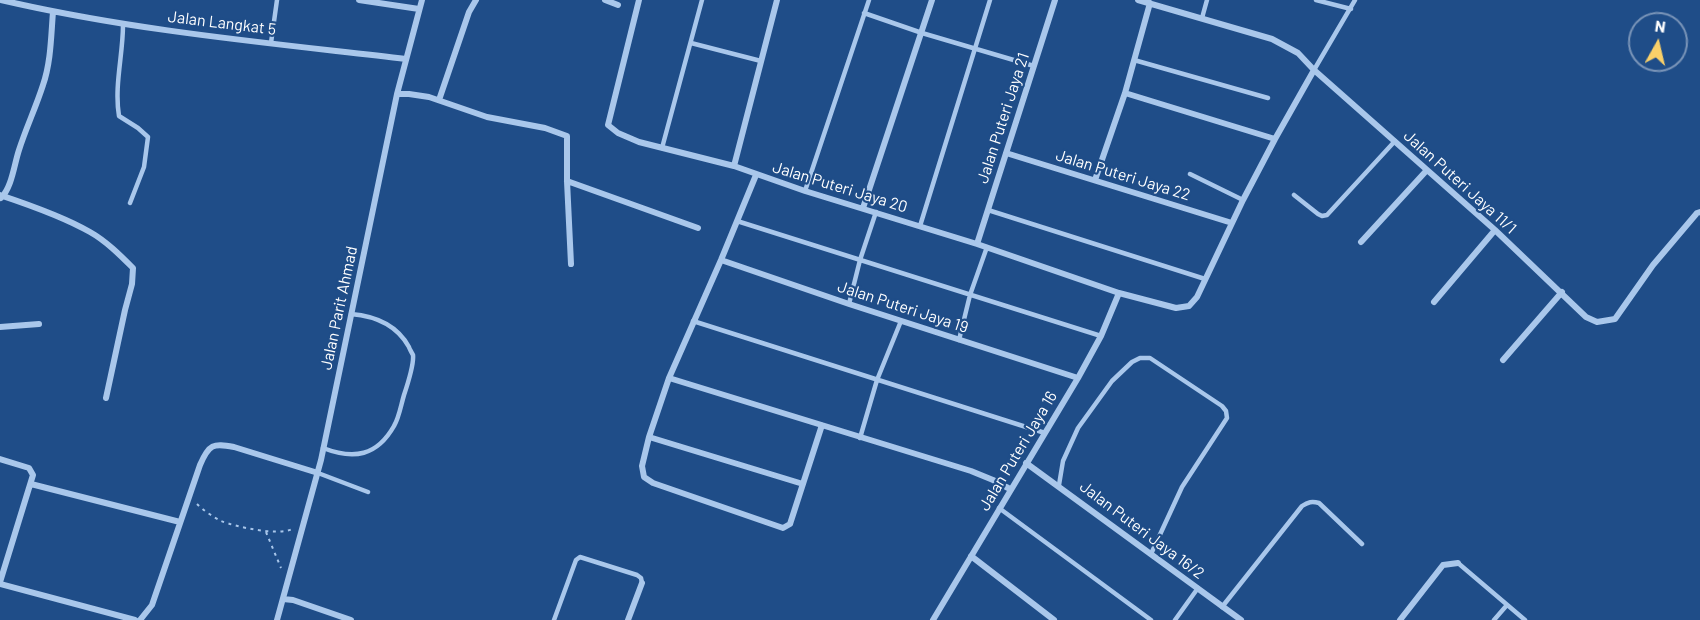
<!DOCTYPE html>
<style>
body{margin:0}
#map{position:relative;width:1700px;height:620px;overflow:hidden;background:#1f4d88;font-family:Barlow,sans-serif}
canvas{display:block}
.north{position:absolute;left:1628px;top:12px;width:60px;height:60px;box-sizing:border-box;background:#1f4d88;border:2px solid #7994b8;border-radius:50%;rotate:8deg;font-size:16px;font-weight:700;line-height:24px;text-align:center;color:#fff}
.north::after{content:'';display:block;margin:auto;width:21px;height:27px;background:#f9d069;clip-path:polygon(50% 0,100% 100%,50% 72%,0 100%)}
</style>
<div id="map">
<canvas width="1700" height="620"></canvas>
<div class="north">N</div>
</div>
<script>
const context = document.querySelector('canvas').getContext('2d');
context.lineJoin = 'round';
function trace(path, color, width, dash) { context.strokeStyle = color; context.lineWidth = width; context.lineCap = dash ? 'butt' : 'round'; context.setLineDash(dash || []); context.stroke(path); }
function label(font, color, halo, rows, align = 'center') {
  context.font = font + ' Barlow,sans-serif'; context.lineWidth = 4.5; context.setLineDash([]); context.textBaseline = 'middle'; context.strokeStyle = halo; context.fillStyle = color; for (const [text, x, y, turn = 0] of rows) {
    context.save(); context.translate(x, y); context.rotate((+turn || 0) * Math.PI / 180); context.textAlign = isNaN(turn) ? turn : align; if (halo) context.strokeText(text, 0, 0); context.fillText(text, 0, 0); context.restore();
  }
}
trace(new Path2D(`
 M197 504C203 510 213 517 221 521 236 527 278 536 292 529
 M266 532 281 568`), '#a9c7eb', 2, [3, 4.5]);
trace(new Path2D(`
 M1316 0 1351 9
 M864 13 922 33 1034 66
 M1202 18 1207 0
 M123 25C123 55 114 86 119 116L138 128 148 137 144 167 130 203
 M271 43 277 0
 M691 43 761 61
 M1134 60 1268 98
 M1314 70 1355 0
 M662 148 702 0
 M1190 174 1243 200
 M805 191 869 0
 M1294 195 1318 214 1322 216 1327 215 1395 141
 M988 210 1205 279
 M737 221 1101 336
 M920 226 990 0
 M849 304 860 260 876 212
 M693 321 1045 433
 M959 340 970 295 987 247
 M860 438 877 380 901 321
 M323 448C354 460 377 456 394 426 399 418 401 405 404 395 407 386 414 364 413 355 412 353 409 348 409 347 397 325 375 316 351 314
 M318 473 368 492
 M1059 485 1063 461 1078 428 1112 381 1132 362 1140 358H1150L1222 406 1226 411 1227 418 1182 487 1151 554
 M999 508 1151 620
 M1458 563 1525 620
 M1222 607 1302 506C1308 502 1312 501 1319 503L1362 544
 M554 620 576 560 580 557 637 575 641 578 642 583
 M1175 620 1198 588
 M1494 620 1507 605`), '#a9c7eb', 4.5);
trace(new Path2D(`
 M1 0C134 31 270 43 406 59
 M359 0 419 9
 M605 0 618 5
 M639 0 608 125 618 133 639 142 734 166 805 191 977 244 1119 293 1176 308 1189 306 1197 297 1243 200 1275 139 1314 70
 M1138 0 1272 39 1298 53 1314 70 1495 230 1586 317 1597 322 1615 319 1653 265 1697 213 1700 212
 M1125 93 1275 139
 M397 94H409L429 97 487 117 545 128 567 136V181L571 264
 M439 100 469 12 476 0
 M1006 153 1232 223
 M734 166 777 0
 M756 175 721 260 669 378 649 437 642 466 644 477 653 483 783 528 790 524 822 425
 M1095 180 1125 93 1150 3
 M567 181 698 228
 M0 195C27 204 66 218 90 232 106 241 120 255 133 268L132 284 125 310 106 398
 M1 198C12 187 14 165 19 150 26 128 36 107 43 85 51 62 51 36 53 12
 M863 208 932 0
 M1361 242 1427 170
 M977 244 1055 0
 M721 260 849 304 1078 378
 M1434 302 1495 230
 M0 327 39 324
 M1503 360 1562 292
 M669 378 971 471 993 480 1010 489
 M649 437 803 484
 M0 459 29 468 33 475 0 582
 M1026 463 1241 620
 M31 484 180 522
 M971 556 1054 620
 M0 584 135 620
 M283 599 293 600 351 620
 M140 620 152 605 200 465C209 444 213 443 234 447L318 473
 M277 620 321 460 397 94 422 0
 M628 620 642 583
 M933 620 1078 378 1101 336 1119 293
 M1400 620 1443 565 1458 563`), '#a9c7eb', 6);
label('16px', '#fff', '#1f4d88', [
 ["Jalan Langkat 5",222,23,7],
 ["Jalan Puteri Jaya 21",1003,118,-72],
 ["Jalan Puteri Jaya 22",1123,175,17],
 ["Jalan Puteri Jaya 11/1",1460,182,42],
 ["Jalan Puteri Jaya 20",840,187,17],
 ["Jalan Puteri Jaya 19",903,307,18],
 ["Jalan Parit Ahmad",339,308,-78],
 ["Jalan Puteri Jaya 16",1018,451,-59],
 ["Jalan Puteri Jaya 16/2",1142,530,37]
]);
</script>
